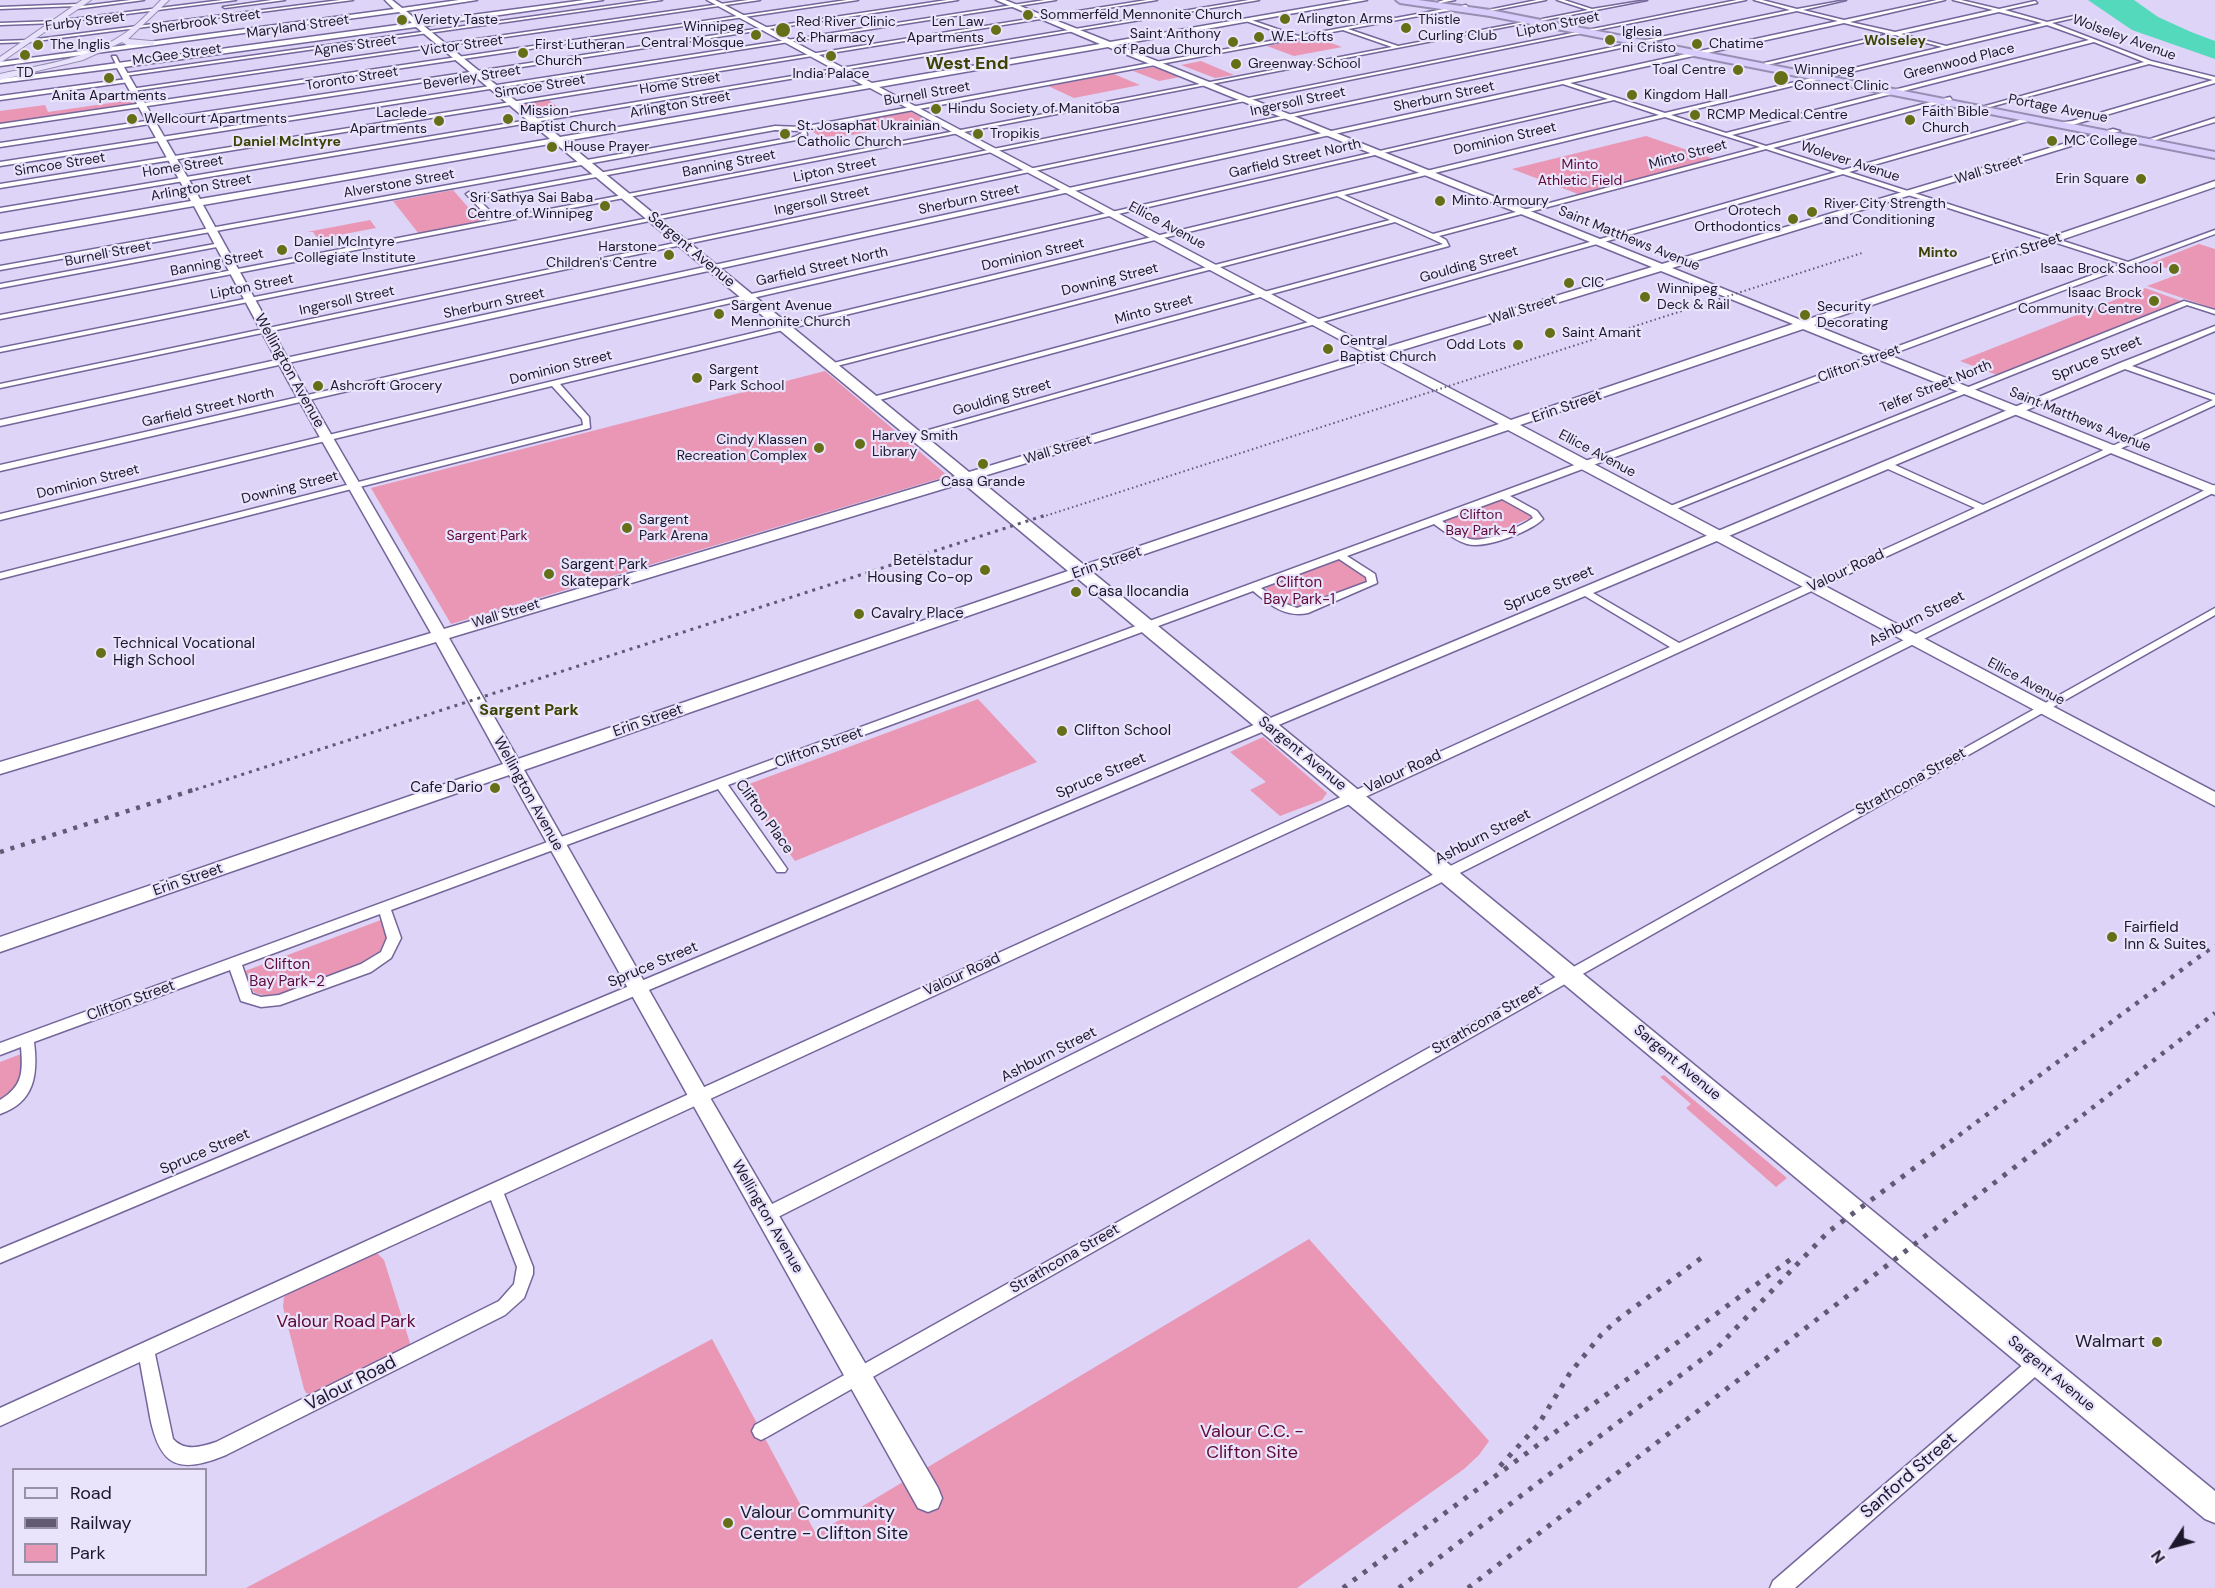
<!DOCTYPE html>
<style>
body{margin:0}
#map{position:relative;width:2215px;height:1588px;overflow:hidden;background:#ddd4f7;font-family:"DM Sans",sans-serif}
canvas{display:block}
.legend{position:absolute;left:12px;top:1468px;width:195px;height:108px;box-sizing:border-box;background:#e9e4fb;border:2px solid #9792a8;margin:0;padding:8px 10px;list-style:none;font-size:18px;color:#1d172c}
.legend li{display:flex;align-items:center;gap:12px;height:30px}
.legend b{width:30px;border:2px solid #9792a8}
.north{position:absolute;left:2143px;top:1516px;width:60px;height:60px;-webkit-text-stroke:4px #e9e4fb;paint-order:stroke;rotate:234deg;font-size:16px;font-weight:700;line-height:24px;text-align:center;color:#1d172c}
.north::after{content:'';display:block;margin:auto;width:21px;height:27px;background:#1d172c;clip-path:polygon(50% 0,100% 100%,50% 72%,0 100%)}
</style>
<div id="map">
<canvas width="2215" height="1588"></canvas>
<ul class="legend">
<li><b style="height:8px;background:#e8e2fd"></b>Road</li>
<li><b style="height:8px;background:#625a74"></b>Railway</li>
<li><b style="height:16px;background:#e997b5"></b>Park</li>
</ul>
<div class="north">N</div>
</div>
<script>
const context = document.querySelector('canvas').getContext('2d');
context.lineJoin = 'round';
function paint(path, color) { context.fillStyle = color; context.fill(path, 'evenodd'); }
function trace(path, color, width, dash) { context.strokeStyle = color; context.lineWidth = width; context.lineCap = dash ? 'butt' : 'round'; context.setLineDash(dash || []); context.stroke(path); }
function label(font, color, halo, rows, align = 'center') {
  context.font = font + ' "DM Sans",sans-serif'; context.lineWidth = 4.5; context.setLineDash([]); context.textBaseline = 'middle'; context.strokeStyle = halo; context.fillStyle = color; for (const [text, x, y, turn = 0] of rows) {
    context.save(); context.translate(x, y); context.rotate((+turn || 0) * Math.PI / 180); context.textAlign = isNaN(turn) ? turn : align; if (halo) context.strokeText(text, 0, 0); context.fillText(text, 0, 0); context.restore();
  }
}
paint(new Path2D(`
 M1314 37 1342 47 1294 56 1267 46Z
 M1201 61 1234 75 1215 78 1181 65Z
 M1154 67 1157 68 1180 77 1159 81 1133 71Z
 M1114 74 1140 85 1074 98 1048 86Z
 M131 100 134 105 0 125V111L45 105 48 112Z
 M549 100 565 113 540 117 523 104Z
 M910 111 928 121 852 135 821 137 810 130Z
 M1646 136 1714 159 1578 194 1512 169Z
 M453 190 481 222 419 234 393 201Z
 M370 220 376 228 318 239 313 232H307Z
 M2199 244 2215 249V309L2147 286 2182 273 2151 263Z
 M2145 288 2184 302 1997 375 1960 361Z
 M825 371 948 476 451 624 371 488Z
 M1501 500 1533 517 1476 540 1470 538 1445 521 1448 518Z
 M1336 560H1341L1368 577 1367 581 1296 609 1288 607 1266 589 1268 585Z
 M978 699 1037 762 795 861 741 787Z
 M1263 737 1327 793 1322 800 1280 816 1250 790 1266 782 1230 752Z
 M381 920 388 940 383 950 369 962 283 994 267 996 255 993 250 987 245 971Z
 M21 1054C25 1080 20 1086 0 1102V1062Z
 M1664 1075 1787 1178 1776 1187 1686 1108 1691 1104 1660 1077Z
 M1309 1239 1489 1441 1479 1455 1464 1469 1297 1588H246L712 1339 816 1534Z
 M371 1254H378L384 1260 410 1343 408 1347 314 1395 306 1393 304 1389 283 1307 284 1297 293 1290Z`), '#e997b5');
paint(new Path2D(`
 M2088 0H2134L2158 17 2191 32 2215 41V59L2132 30Z`), '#54d9bc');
const street = new Path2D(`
 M131 0H144L76 9 74 8 77 6 0 9V7L80 4 82 6Z
 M223 0H236L56 23 0 25V23L56 21Z
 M272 0H285L225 8 223 7Z
 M340 0H353L29 42 0 43V41L29 40Z
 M650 0H662L124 76 121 74Z
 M748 0H760L133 91 130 89Z
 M847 0H858L0 128V124Z
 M947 0H958L0 147V143Z
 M1045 0H1056L0 166V162Z
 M1147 0H1157L0 188V184Z
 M1249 0H1259L0 212V208Z
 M1444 0H1455L1440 3 1438 2Z
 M1537 0H1546L1490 11 1488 10Z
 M1557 0H1564L1592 9 1647 0 1540 21 1542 19 1588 10Z
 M1737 0H1746L0 352V348Z
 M1754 0H1762L1797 9 1846 0 1803 10 1844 20 1937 0H1945L1850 22 1895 32 1993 10 1953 0H1961L1999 9 2035 1 2037 3 2005 10 2047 22 2074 16V18L2052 23 2151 61 2215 77V83L2072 125 2057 126 2054 124 2072 121 2213 80 2149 64 1990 107 1985 106 2144 62 2094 42 1732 135 1766 146 1950 97 1952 100 1773 148 1843 170 2030 117 2032 120 1849 172 2128 262 2215 230V234L1510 496 1537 511 1543 519C1530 532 1485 549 1467 544 1454 540 1444 531 1434 524L1347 556 1375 574 1377 583 1308 613C1285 618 1269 604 1253 591L728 785 785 866 787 869 785 872H777L718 789 391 910 401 938 391 958 371 972 280 1005 261 1007 241 1001 230 970 34 1042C38 1074 35 1102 0 1114V1100C23 1086 23 1072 21 1047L0 1055V1043L2122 264 1843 174 918 437 911 435 1836 172 1766 149 1439 236 1446 240 1449 246 872 402 868 400 869 398 1443 244 1395 222 833 367 826 365 1390 220 1337 196 560 384 589 417 590 428 0 579V573L583 425 582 419 552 386 0 520V514L1659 115 1614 100 0 471V465L1608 99 1563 84 0 426V420L1838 21 1797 11 0 388V384L1790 10ZM1999 12 2042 23 1946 46 1901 34ZM1844 23 1889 34 1764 63 1767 65 1895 35 1942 47 1665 113 1570 83ZM2047 25 2089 40 1726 133 1671 115ZM1665 117 1760 147 1433 234 1344 195ZM1502 499 1531 515 1533 518C1520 527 1486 543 1470 539 1460 536 1451 527 1442 521ZM1339 559 1366 577 1367 582 1297 608 1281 602 1261 588ZM380 914 387 938 381 952 361 964 279 995 261 997 252 994 242 965Z
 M1466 5 1468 7 1348 29 1398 46 1534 20 1536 21 0 319V315L491 220 467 195 466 194 469 192 474 196 794 137 802 133 800 131 775 130 0 270V266L775 126 802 127 1292 37 1246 21 1248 19 1298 36ZM1343 30 1392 47 498 219 478 199 796 140 807 135 806 130Z
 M112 56H116L121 66H117Z
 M127 79 129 82 0 100V96Z
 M2215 118V122L2155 140 2150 139Z
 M220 243 223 245 222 246 0 288V284Z
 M2184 301 2215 310V314L2187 305 1671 511 1668 512 1663 509Z
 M2215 326V331L2132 366 2215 395V405L504 1194 533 1267V1274L524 1298 505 1315 226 1455C180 1474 160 1468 150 1417 147 1399 143 1380 140 1362L0 1426V1408L1670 647 1585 596 0 1263V1249L2120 363ZM2125 369 2213 400 1983 505 1895 465ZM1888 469 1975 508 1679 643 1593 593ZM491 1200 517 1267 514 1284 499 1301 216 1442C201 1447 185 1452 173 1439L155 1354Z
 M2215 485V492L772 1220 766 1222 760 1220 758 1215 760 1210Z
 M2215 608V615L767 1437 761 1440 755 1437 752 1431 755 1425Z
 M2038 1355 2044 1357 2047 1363 2044 1369 1795 1588H1770L1773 1581 2032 1357Z`);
const secondary = new Path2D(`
 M385 0H392L402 8 459 0H477L406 11 419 22 585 0H603L424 26 560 137 863 85 707 0H715L872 83 1100 44 996 0H1005L1110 42 1352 0H1367L1117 45 1662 264 2113 129 2120 131 1672 268 1803 321 2215 181V187L1814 325 2215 486V495L1803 329 1520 425 2215 792V806L1508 430 1092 572 2215 1491V1523L2205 1519 1077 578 524 770 712 1101 938 1488 942 1498 938 1508 928 1512 918 1508 509 775 0 952V937L503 764 436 642 0 774V762L431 633 288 381 194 206 0 240V234L191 201 117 68 0 83V79L412 23 399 12 0 66V62L394 9ZM416 27 550 139 200 199 124 67ZM1108 47 1652 267 1377 350 879 87ZM870 88 1365 353 969 472 565 141ZM555 143 955 476 444 629 300 381 203 205ZM1661 271 1793 324 1511 420 1386 355ZM1374 358 1499 424 1084 565 977 478ZM963 483 1068 571 518 759 449 638Z`);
const primary = new Path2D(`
 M82 0H91L0 63V57Z
 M161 0H169L128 39 151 41H154V45H127L122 42 83 60 0 80V74C40 65 84 60 119 37 135 28 148 13 161 0Z`);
const highway = new Path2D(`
 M1396 0H1418L1490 10 2215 152V158L1490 16 1400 3Z`);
trace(street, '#74669a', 3);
trace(secondary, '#74669a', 3);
trace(primary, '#978eb3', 2);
trace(highway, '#978eb3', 4);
paint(street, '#fff');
paint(secondary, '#fff');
paint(primary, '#e8e2fd');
paint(highway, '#d9cefb');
trace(new Path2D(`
 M1042 517 1862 253`), '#625a74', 2, [1.5, 3]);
trace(new Path2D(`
 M188 792 1046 515`), '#625a74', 3, [3, 5]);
trace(new Path2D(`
 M0 852 193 790
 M1950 1142 2215 945
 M2048 1142 2215 1013`), '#625a74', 4.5, [4, 7]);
trace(new Path2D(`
 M1500 1466 1538 1425 1570 1373 1601 1335 1616 1321 1704 1256
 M1343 1588 1791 1259
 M1399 1588 1718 1347 1828 1232 1952 1140
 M1468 1588 2050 1140`), '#625a74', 5, [4.5, 8]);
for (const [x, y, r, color] of [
 [1028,15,6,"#656f18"],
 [1285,19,6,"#656f18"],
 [402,20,6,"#656f18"],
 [1406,28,6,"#656f18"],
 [783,30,8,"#656f18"],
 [996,30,6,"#656f18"],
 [756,35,6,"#656f18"],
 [1259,37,6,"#656f18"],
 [1610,40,6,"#656f18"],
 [1233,42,6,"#656f18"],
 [1697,44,6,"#656f18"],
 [38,45,6,"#656f18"],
 [523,53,6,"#656f18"],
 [25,55,6,"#656f18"],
 [831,56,6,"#656f18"],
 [1236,64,6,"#656f18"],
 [1738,70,6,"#656f18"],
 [109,78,6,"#656f18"],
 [1781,78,8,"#656f18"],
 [1632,95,6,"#656f18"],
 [936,109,6,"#656f18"],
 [1695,115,6,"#656f18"],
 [132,119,6,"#656f18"],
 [508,119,6,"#656f18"],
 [1910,120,6,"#656f18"],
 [439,121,6,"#656f18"],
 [785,134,6,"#656f18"],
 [978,134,6,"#656f18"],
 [2052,141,6,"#656f18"],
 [552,147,6,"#656f18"],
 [2141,179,6,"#656f18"],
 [1440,201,6,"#656f18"],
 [605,206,6,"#656f18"],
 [1812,212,6,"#656f18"],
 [1793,219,6,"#656f18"],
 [282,250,6,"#656f18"],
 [669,255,6,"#656f18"],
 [2174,269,6,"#656f18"],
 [1569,283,6,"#656f18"],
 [1645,297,6,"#656f18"],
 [2154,301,6,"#656f18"],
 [719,314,6,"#656f18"],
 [1805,315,6,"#656f18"],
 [1550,333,6,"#656f18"],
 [1518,345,6,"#656f18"],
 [1328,349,6,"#656f18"],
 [697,378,6,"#656f18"],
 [318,386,6,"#656f18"],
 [860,444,6,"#656f18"],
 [819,448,6,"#656f18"],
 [983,464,6,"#656f18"],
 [627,528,6,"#656f18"],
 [985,570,6,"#656f18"],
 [549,574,6,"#656f18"],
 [1076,592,6,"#656f18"],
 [859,614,6,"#656f18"],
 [101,653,6,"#656f18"],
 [1062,731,6,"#656f18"],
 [495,788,6,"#656f18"],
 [2112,937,6,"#656f18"],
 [2157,1342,6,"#656f18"],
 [728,1523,6,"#656f18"]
]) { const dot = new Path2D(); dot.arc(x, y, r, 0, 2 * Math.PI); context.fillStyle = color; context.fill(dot); trace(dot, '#e9e4fb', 2); }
label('14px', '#1d172c', '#e9e4fb', [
 ["Sommerfeld Mennonite Church",1040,15],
 ["Arlington Arms",1297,19],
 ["Veriety Taste",414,20],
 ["Thistle",1418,20],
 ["Curling Club",1418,36],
 ["Red River Clinic",796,22],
 ["& Pharmacy",796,38],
 ["Len Law",984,22,"right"],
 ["Apartments",984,38,"right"],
 ["Winnipeg",744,27,"right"],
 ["Central Mosque",744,43,"right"],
 ["Iglesia",1622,32],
 ["ni Cristo",1622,48],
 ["Saint Anthony",1221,34,"right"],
 ["of Padua Church",1221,50,"right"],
 ["W.E. Lofts",1271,37],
 ["Chatime",1709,44],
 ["The Inglis",50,45],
 ["First Lutheran",535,45],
 ["Church",535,61],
 ["Greenway School",1248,64],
 ["Toal Centre",1726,70,"right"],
 ["Winnipeg",1794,70],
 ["Connect Clinic",1794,86],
 ["TD",25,73,"center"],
 ["India Palace",831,74,"center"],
 ["Kingdom Hall",1644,95],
 ["Anita Apartments",109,96,"center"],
 ["Hindu Society of Manitoba",948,109],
 ["Mission",520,111],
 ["Baptist Church",520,127],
 ["Faith Bible",1922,112],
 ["Church",1922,128],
 ["Laclede",427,113,"right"],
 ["Apartments",427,129,"right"],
 ["RCMP Medical Centre",1707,115],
 ["Wellcourt Apartments",144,119],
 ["St. Josaphat Ukrainian",797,126],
 ["Catholic Church",797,142],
 ["Tropikis",990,134],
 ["MC College",2064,141],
 ["House Prayer",564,147],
 ["Erin Square",2129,179,"right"],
 ["Sri Sathya Sai Baba",593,198,"right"],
 ["Centre of Winnipeg",593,214,"right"],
 ["Minto Armoury",1452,201],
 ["River City Strength",1824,204],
 ["and Conditioning",1824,220],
 ["Orotech",1781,211,"right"],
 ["Orthodontics",1781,227,"right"],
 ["Daniel McIntyre",294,242],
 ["Collegiate Institute",294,258],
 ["Harstone",657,247,"right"],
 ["Children's Centre",657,263,"right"],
 ["Isaac Brock School",2162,269,"right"],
 ["CIC",1581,283],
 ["Winnipeg",1657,289],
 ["Deck & Rail",1657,305],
 ["Isaac Brock",2142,293,"right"],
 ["Community Centre",2142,309,"right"],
 ["Sargent Avenue",731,306],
 ["Mennonite Church",731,322],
 ["Security",1817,307],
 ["Decorating",1817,323],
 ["Saint Amant",1562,333],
 ["Central",1340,341],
 ["Baptist Church",1340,357],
 ["Odd Lots",1506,345,"right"],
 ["Sargent",709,370],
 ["Park School",709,386],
 ["Ashcroft Grocery",330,386],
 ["Harvey Smith",872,436],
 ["Library",872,452],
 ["Cindy Klassen",807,440,"right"],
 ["Recreation Complex",807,456,"right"],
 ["Casa Grande",983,482,"center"],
 ["Sargent",639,520],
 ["Park Arena",639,536]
], 'left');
label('14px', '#1d172c', '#e9e4fb', [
 ["Furby Street",85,22,-7],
 ["Sherbrook Street",206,22,-8],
 ["Lipton Street",1558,25,-11],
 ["Maryland Street",298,27,-8],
 ["Wolseley Avenue",2124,38,20],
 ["Agnes Street",355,46,-8],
 ["Victor Street",462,46,-8],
 ["McGee Street",177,55,-8],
 ["Greenwood Place",1959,62,-14],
 ["Beverley Street",472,78,-9],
 ["Toronto Street",352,79,-9],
 ["Home Street",680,84,-9],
 ["Simcoe Street",540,87,-9],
 ["Burnell Street",927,94,-10],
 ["Sherburn Street",1444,97,-12],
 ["Ingersoll Street",1298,102,-12],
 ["Arlington Street",680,105,-10],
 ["Portage Avenue",2058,109,11],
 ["Dominion Street",1505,139,-13],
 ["Minto Street",1688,155,-15],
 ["Garfield Street North",1295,159,-13],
 ["Wolever Avenue",1850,162,18],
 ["Banning Street",729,164,-11],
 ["Simcoe Street",60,165,-9],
 ["Home Street",183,167,-9],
 ["Lipton Street",835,170,-11],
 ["Wall Street",1989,170,-17],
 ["Alverstone Street",399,184,-10],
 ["Arlington Street",201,188,-10],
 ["Sherburn Street",969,200,-12],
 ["Ingersoll Street",822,201,-12],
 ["Ellice Avenue",1167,226,28],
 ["Saint Matthews Avenue",1629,239,22],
 ["Burnell Street",108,254,-11],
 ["Dominion Street",1033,255,-13],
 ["Banning Street",217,263,-11],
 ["Goulding Street",1469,265,-16],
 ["Garfield Street North",822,267,-13],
 ["Downing Street",1110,280,-14],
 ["Lipton Street",252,287,-11],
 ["Ingersoll Street",347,301,-12],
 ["Sherburn Street",494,304,-12],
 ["Minto Street",1154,310,-15],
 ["Wall Street",1523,310,-17],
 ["Clifton Street",1859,364,-20],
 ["Dominion Street",561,368,-14],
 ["Telfer Street North",1936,387,-22],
 ["Goulding Street",1002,398,-16],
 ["Garfield Street North",208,408,-13],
 ["Saint Matthews Avenue",2080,420,22],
 ["Wall Street",1058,450,-17],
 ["Ellice Avenue",1597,454,28],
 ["Dominion Street",88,482,-14],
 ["Downing Street",290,488,-14],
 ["Wall Street",506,614,-17],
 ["Ellice Avenue",2026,682,28]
]);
label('bold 14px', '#3c4304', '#e9e4fb', [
 ["Wolseley",1895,41],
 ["Daniel McIntyre",287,142],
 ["Minto",1938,253]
]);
label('14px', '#5e0835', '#e9e4fb', [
 ["Minto",1580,165],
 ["Athletic Field",1580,181],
 ["Clifton",1481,515],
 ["Bay Park-4",1481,531],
 ["Sargent Park",487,536]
]);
label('15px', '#1d172c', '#e9e4fb', [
 ["Erin Street",2027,249,-19],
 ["Sargent Avenue",691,250,40],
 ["Spruce Street",2097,359,-23],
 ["Wellington Avenue",289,371,61],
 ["Erin Street",1567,407,-19],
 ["Erin Street",1107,563,-19],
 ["Valour Road",1846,571,-25],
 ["Spruce Street",1549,589,-23],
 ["Ashburn Street",1917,619,-27],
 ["Erin Street",648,721,-19],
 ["Clifton Street",819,748,-20],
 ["Sargent Avenue",1302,754,39],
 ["Valour Road",1403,772,-25],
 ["Spruce Street",1101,776,-23],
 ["Strathcona Street",1911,782,-29],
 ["Wellington Avenue",528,794,61],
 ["Clifton Place",764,817,54],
 ["Ashburn Street",1483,837,-27],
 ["Erin Street",188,880,-19],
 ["Spruce Street",653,965,-23],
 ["Valour Road",962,975,-25],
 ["Clifton Street",131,1001,-20],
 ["Strathcona Street",1487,1020,-30],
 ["Ashburn Street",1049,1055,-27],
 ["Sargent Avenue",1677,1063,40],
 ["Spruce Street",205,1152,-23],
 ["Wellington Avenue",767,1217,60],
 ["Strathcona Street",1065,1259,-30],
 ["Sargent Avenue",2051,1374,40]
]);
label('15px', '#1d172c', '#e9e4fb', [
 ["Betelstadur",973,561,"right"],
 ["Housing Co-op",973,578,"right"],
 ["Sargent Park",561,565],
 ["Skatepark",561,582],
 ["Casa Ilocandia",1088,592],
 ["Cavalry Place",871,614],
 ["Technical Vocational",113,644],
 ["High School",113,661],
 ["Clifton School",1074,731],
 ["Cafe Dario",483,788,"right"],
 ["Fairfield",2124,928],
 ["Inn & Suites",2124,945]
], 'left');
label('15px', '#5e0835', '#e9e4fb', [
 ["Clifton",1299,583],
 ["Bay Park-1",1299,600],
 ["Clifton",287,965],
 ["Bay Park-2",287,982]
]);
label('bold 16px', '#3c4304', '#e9e4fb', [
 ["Sargent Park",529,711]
]);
label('bold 18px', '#3c4304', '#e9e4fb', [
 ["West End",967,64]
]);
label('18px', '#5e0835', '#e9e4fb', [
 ["Valour Road Park",346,1322],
 ["Valour C.C. -",1252,1432],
 ["Clifton Site",1252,1453]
]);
label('18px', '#1d172c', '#e9e4fb', [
 ["Walmart",2145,1342],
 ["Valour Community",740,1513,"left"],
 ["Centre - Clifton Site",740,1534,"left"]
], 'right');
label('18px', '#1d172c', '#e9e4fb', [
 ["Valour Road",351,1384,-27],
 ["Sanford Street",1909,1476,-41]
]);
</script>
